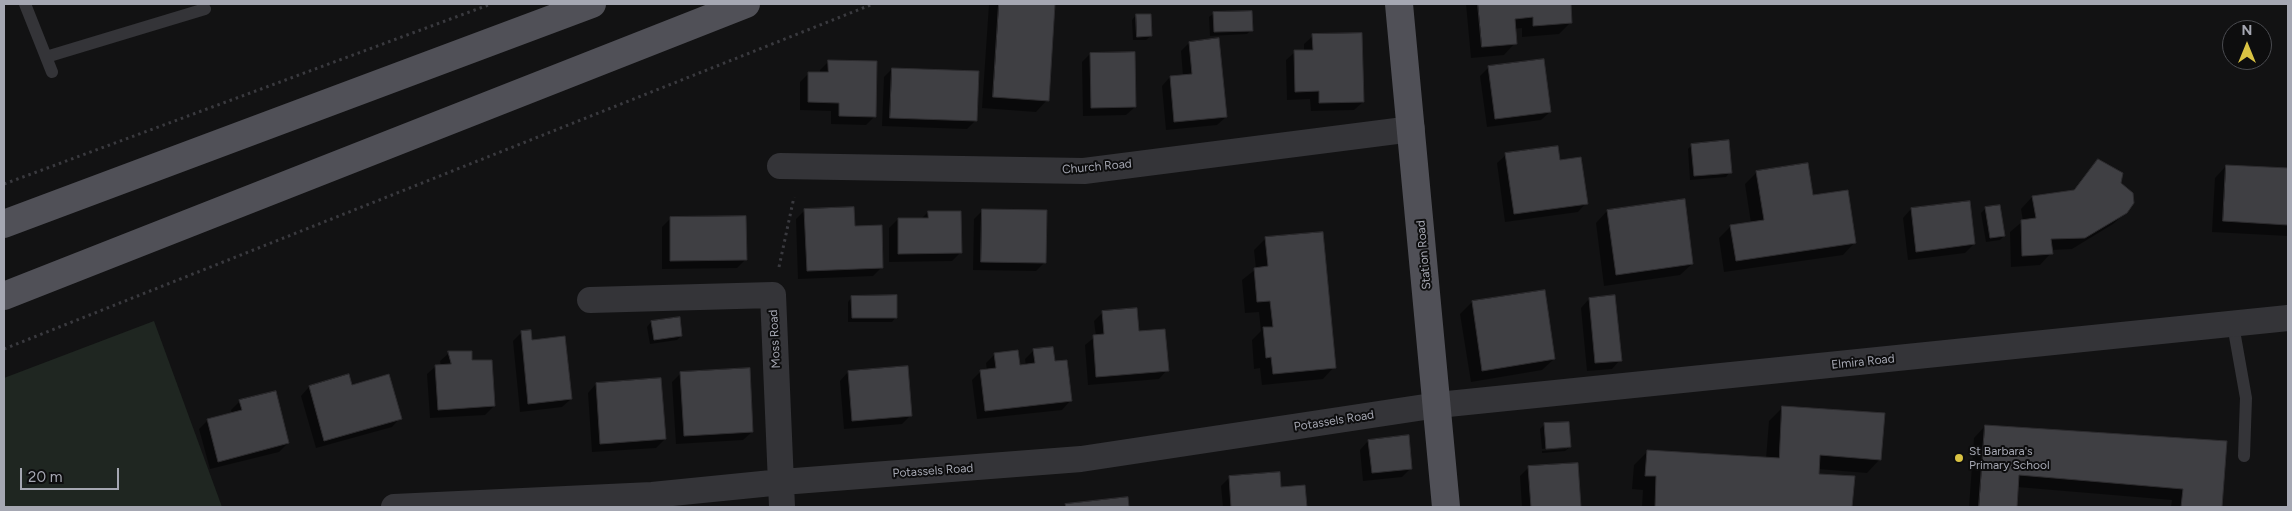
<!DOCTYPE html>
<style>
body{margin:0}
#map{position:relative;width:2292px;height:511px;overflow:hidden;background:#121213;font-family:Figtree,sans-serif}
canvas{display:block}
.frame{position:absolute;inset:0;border:5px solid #a5a7b2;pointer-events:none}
.north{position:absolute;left:2222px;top:20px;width:50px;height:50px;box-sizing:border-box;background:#0d0d0e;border:1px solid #4a4b50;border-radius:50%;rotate:0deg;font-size:14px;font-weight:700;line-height:20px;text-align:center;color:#a5a7b2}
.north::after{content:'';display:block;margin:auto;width:18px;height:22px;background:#dac343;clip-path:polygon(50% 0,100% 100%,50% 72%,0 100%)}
.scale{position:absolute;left:20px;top:468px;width:99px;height:22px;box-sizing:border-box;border:2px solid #a5a7b2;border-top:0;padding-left:6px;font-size:15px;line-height:18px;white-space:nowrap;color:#a5a7b2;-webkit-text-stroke:4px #0d0d0e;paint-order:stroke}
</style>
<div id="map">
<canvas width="2292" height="511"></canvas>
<div class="frame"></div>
<div class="north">N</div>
<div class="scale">20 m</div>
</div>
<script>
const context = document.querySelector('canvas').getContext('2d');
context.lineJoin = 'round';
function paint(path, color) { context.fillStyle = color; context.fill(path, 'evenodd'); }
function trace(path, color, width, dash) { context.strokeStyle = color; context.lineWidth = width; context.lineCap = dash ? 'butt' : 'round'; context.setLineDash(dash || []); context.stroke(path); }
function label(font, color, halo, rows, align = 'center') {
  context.font = font + ' Figtree,sans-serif'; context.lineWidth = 4; context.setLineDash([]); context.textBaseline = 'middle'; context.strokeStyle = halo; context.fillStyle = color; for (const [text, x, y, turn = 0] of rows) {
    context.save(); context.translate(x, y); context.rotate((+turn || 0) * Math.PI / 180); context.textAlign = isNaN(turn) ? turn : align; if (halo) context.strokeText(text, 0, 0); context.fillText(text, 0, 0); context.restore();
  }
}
paint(new Path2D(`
 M154 321 222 507H4V378Z`), '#1f2621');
paint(new Path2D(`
 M989 4H1054L1047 100 1036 112 982 108Z
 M1466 4H1569L1571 22 1559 34 1522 37V28L1514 29 1515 43 1504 55 1471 58Z
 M1214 13 1251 30 1247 34 1210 36 1209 17Z
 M1136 15 1151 36 1146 40H1133L1132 20Z
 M1313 36 1363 102 1354 110 1311 111 1310 99 1287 100 1286 60 1295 52 1304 51V44Z
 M1189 43 1226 117 1217 125 1166 130 1162 86 1170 77 1183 76 1181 51Z
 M1090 54 1135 107 1126 115 1083 116 1082 62Z
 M829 61 875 116 866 125 831 124V111L800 110V82L809 73H820V70Z
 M1489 67 1550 112 1541 120 1487 127 1480 76Z
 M892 69 976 120 967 129 882 126 884 77Z
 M1692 145 1730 172 1726 177 1690 180 1688 149Z
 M1506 155 1559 161 1586 203 1578 212 1505 222 1497 163Z
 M2099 161 2119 184 2126 212 2113 224 2072 249 2051 250V253L2040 265 2011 267 2010 232 2023 221 2021 209 2032 197 2072 192Z
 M2226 166 2288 169V236L2212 232 2215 178Z
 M1757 172 1812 197 1854 243 1843 255 1724 272 1719 238 1731 226 1751 223 1745 184Z
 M1911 209 1974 244 1965 253 1908 260 1903 218Z
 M1985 209 2004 236 2000 240 1986 242 1981 213Z
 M805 210 854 227 882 267 873 276 798 279 796 219Z
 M983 210 1045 262 1036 271 973 270 974 219Z
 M1607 211 1692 264 1680 275 1604 286 1596 223Z
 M928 212 960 253 952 261 889 262V228L898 219H921Z
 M670 219 746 259 737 268 662 269V227Z
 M1266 238 1334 367 1323 379 1262 385 1260 368 1254 369 1252 340 1261 331 1259 312 1245 313 1242 280 1256 269 1254 250Z
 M1544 291 1554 359 1542 370 1471 382 1460 314 1472 302Z
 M852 297 896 317 892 322H848V302Z
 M1589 299 1620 360 1612 369 1587 371 1581 308Z
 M1103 312 1138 333 1167 370 1159 379 1088 385 1085 345 1096 336 1094 321Z
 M651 322 681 336 677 340 650 344 647 327Z
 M521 333 531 342 571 399 562 407 520 412 513 341Z
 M1034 350 1070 401 1062 410 977 419 972 380 981 371H987L986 363 995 354 1019 366H1026L1025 359Z
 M449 353 471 361 494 406 485 415 430 418 427 374 436 366H441L440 361Z
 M848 372 911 415 902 424 844 429 840 381Z
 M681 373 752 432 743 440 676 444 672 382Z
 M596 384 665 439 656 448 592 452 588 393Z
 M309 387H351L400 418 392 427 316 448 301 396Z
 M240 401 288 443 279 452 210 469 199 429 208 420 232 414 231 410Z
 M1783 407 1880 459 1867 473 1818 469 1817 475 1853 478 1851 507H1642L1643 490 1632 489 1634 465 1647 452 1766 459 1769 421Z
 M1544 425 1570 447 1565 451 1542 453V451L1567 449V446L1542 449 1540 429Z
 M1985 426 2225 442 2221 507H2171L2172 500 2017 487 2015 507H1969L1974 438Z
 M1368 441 1411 468 1402 477 1363 481 1360 450Z
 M1577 464 1580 507H1522L1520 476 1529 467Z
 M1229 478 1280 488 1304 486 1306 507H1223L1221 486Z
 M1127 498 1128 507H1064L1066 506Z`), '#0007');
const building = new Path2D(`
 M999 4H1055L1049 101 993 97Z
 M1478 4H1571L1572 23 1533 26V17L1515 19 1517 44 1482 47Z
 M1252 11 1253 31 1214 32 1213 12Z
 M1136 14H1151L1152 36 1137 37Z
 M1362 33 1364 102 1319 103V91L1295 92 1294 50H1313L1312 34Z
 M1219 38 1227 117 1174 122 1170 76 1192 74 1189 42Z
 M1135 52 1136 107 1091 108 1090 53Z
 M1544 59 1551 112 1495 119 1488 66Z
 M828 60 877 61 876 117 839 116V103L808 102V72H828Z
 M892 68 979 71 977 121 890 118Z
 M1729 140 1732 173 1694 176 1691 144Z
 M1558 146 1560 160 1581 157 1588 204 1514 214 1505 153Z
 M2098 159 2123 173 2121 183 2133 193 2134 203 2127 213 2085 238 2051 239 2053 254 2022 256 2021 220 2036 218 2032 196 2074 190Z
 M1808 163 1813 195 1848 190 1856 243 1736 261 1730 225 1764 220 1756 171Z
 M2226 165 2288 168V225L2223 221Z
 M1685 199 1693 264 1616 275 1607 210Z
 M1970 201 1975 244 1916 252 1911 208Z
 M2000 205 2005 236 1990 238 1985 207Z
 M854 207 855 226 882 225 883 268 807 271 804 209Z
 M982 209 1047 210 1046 263 981 262Z
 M928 211H961L962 253 898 254V218H928Z
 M746 216 747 260 670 261V217Z
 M1323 232 1336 368 1273 374 1271 357 1266 358 1263 327H1273L1270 301 1257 302 1254 268 1268 266 1265 237Z
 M1545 290 1555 359 1482 371 1472 301Z
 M897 295V318H852L851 296Z
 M1615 295 1622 361 1595 363 1589 298Z
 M1137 308 1139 331 1165 329 1169 371 1096 377 1093 335 1104 334 1102 311Z
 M680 317 682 336 654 340 651 321Z
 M531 330 532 340 565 336 572 399 528 404 521 331Z
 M1053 347 1055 361 1067 360 1072 401 985 411 980 370 996 368 994 353 1018 350 1020 365 1035 363 1033 349Z
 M448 351H472V360H492L495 406 438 410 435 365 451 364Z
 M908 366 912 416 852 421 848 371Z
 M750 368 753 432 684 436 680 372Z
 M349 374 352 385 389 374 402 419 324 441 309 386Z
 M661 378 666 439 600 444 596 383Z
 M276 391 289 443 218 462 207 419 242 410 239 400Z
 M1782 406 1885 413 1881 460 1820 455 1819 474 1855 476 1852 507H1655L1656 476H1645L1647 450 1779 458Z
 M1569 422 1571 447 1546 449 1544 423Z
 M1985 425 2227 441 2222 507H2181L2183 489 2019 475 2017 507H1979Z
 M1409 435 1412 469 1372 473 1368 440Z
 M1578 463 1581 507H1531L1528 466Z
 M1280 472 1281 487 1305 485 1307 507H1231L1229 476Z
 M1128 497 1129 507H1066L1065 504Z`);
paint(building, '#3f3f43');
trace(building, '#2d2c2f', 1);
trace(new Path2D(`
 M4 184 491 4
 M779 267 794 197
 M4 349 873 4`), '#3a3a3f', 3, [2.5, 4]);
trace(new Path2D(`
 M25 4 52 72
 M46 57 205 9
 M2233 325 2246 398 2244 456`), '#343438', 12);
trace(new Path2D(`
 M780 166 1084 171 1412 129
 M590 300 773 295 782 507
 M394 507 652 495 782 482 1081 459 1438 405 2288 318`), '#343438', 26);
trace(new Path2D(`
 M1399 4 1446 507
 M4 224 592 4
 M4 296 746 4`), '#505057', 28);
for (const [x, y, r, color] of [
 [1959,458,5,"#dac343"]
]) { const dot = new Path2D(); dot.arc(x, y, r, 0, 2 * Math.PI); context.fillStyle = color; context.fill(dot); trace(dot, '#0d0d0e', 2); }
label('12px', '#a5a7b2', '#0d0d0e', [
 ["Church Road",1097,167,-5],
 ["Station Road",1424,255,-95],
 ["Moss Road",775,339,-93],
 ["Elmira Road",1863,362,-6],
 ["Potassels Road",1334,421,-9],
 ["Potassels Road",933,471,-4]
]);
label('12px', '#a5a7b2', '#0d0d0e', [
 ["St Barbara's",1969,451],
 ["Primary School",1969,465]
], 'left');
</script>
